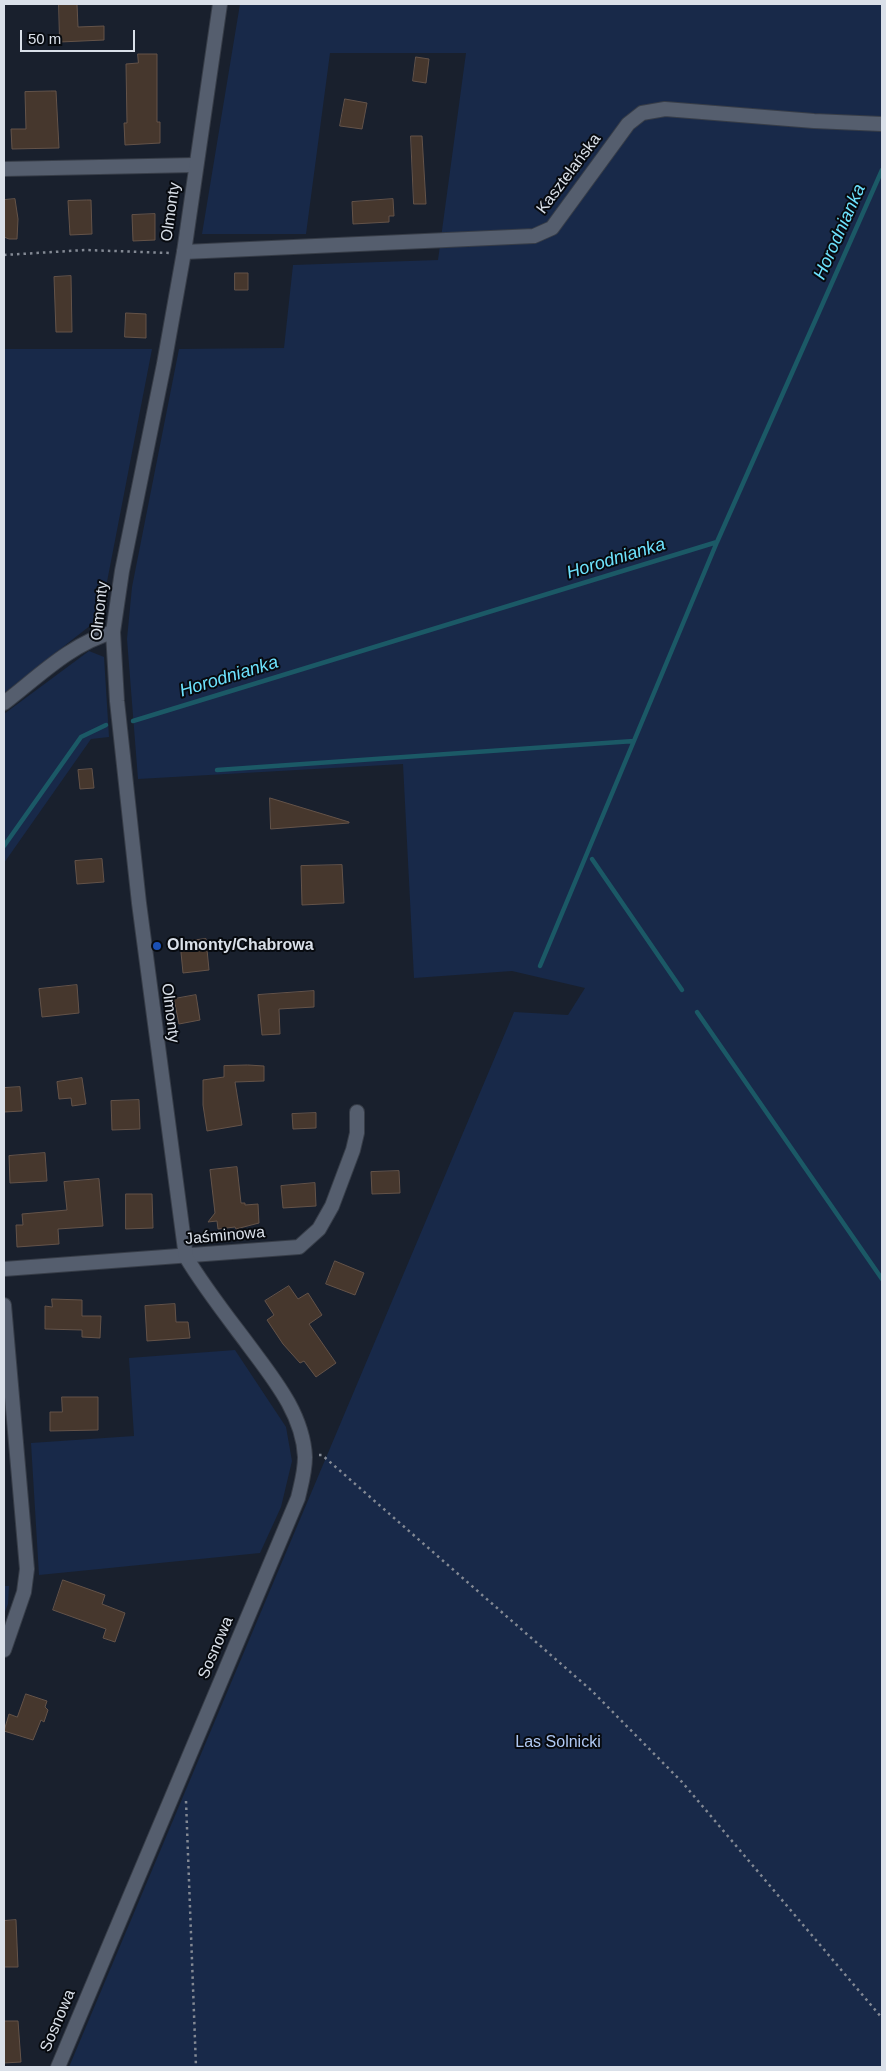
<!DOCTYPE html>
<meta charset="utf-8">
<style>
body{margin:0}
#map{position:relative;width:886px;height:2071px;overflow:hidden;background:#19202d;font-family:Helvetica,sans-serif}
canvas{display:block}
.frame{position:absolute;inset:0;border:5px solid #dae0e9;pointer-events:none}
.scale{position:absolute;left:20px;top:30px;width:115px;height:22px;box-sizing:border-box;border:2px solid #dae0e9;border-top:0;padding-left:6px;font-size:15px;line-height:18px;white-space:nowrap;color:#dae0e9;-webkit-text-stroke:4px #070a0f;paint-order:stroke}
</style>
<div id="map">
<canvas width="886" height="2071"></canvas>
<div class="frame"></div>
<div class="scale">50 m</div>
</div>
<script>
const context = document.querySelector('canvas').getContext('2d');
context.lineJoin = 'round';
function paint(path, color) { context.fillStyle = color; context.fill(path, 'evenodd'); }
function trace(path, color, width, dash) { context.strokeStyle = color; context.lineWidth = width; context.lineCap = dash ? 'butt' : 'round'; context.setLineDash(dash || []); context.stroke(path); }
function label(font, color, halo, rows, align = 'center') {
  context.font = font + ' Helvetica,sans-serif'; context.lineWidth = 4; context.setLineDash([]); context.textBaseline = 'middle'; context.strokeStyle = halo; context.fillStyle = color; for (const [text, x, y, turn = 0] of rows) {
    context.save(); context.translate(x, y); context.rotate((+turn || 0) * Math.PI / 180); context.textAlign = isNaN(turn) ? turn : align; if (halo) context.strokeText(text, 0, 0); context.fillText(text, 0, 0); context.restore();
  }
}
paint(new Path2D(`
 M240 4H882V2067H69L514 1012 568 1015 585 988 512 971 414 978 403 764 138 779 127 639 132 587 179 349 284 348 293 265 438 260 466 53H330L306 234H202Z
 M4 349H152L100 618 4 693Z
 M89 651 104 657 109 737 91 739 4 863V714Z
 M235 1350 286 1427 292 1461 281 1507 260 1553 39 1575 31 1443 134 1436 129 1358Z
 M4 1586H9L8 1604 4 1614Z`), '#182949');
trace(new Path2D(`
 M133 721 717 542 882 170
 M217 770 634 741
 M4 846 81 737 106 725
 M592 859 682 990
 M540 966 717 542
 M697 1012 882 1279`), '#1b5966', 4.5);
const building = new Path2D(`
 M59 4H77L78 27 104 26V40L60 42Z
 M138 54H157V122H160V143L125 145 124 123H127L126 64 138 63Z
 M416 57 429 59 426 83 413 81Z
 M51 91H56L59 148 12 149 11 129H26L25 92Z
 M345 99 367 103 362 129 340 126Z
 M411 136H422L426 204H414Z
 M15 199 18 219 17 239H9L4 237V200Z
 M393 199 394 216H389V222L353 224 352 202Z
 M87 200H91L92 234 70 235 68 201Z
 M155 214V240L133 241 132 215Z
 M235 273H248V290H235Z
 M71 276 72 332H56L54 277Z
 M126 313 146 314V338L125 337Z
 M92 769 94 788 80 789 78 770Z
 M270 798 349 822V823L271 829Z
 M102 859 104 882 77 884 75 861Z
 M342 865 344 903 302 905 301 866Z
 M206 939 209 970 183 973 180 942Z
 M77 985 79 1013 42 1017 39 989Z
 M314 991V1007L279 1009 280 1034 262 1035 258 995Z
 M196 995 200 1020 179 1024 174 999Z
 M248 1065 264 1066V1081L235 1082 242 1125 207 1131 203 1105V1080L224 1077V1066Z
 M82 1078 86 1104 72 1106 71 1098 59 1099 57 1082Z
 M20 1087 22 1111 4 1112V1088Z
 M139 1100 140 1129 112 1130 111 1101Z
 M316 1113V1128L293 1129 292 1114Z
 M45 1153 47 1181 10 1183 9 1156Z
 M237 1167 241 1203H245V1205L258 1204 259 1223 236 1229 235 1227 218 1229 217 1221 208 1222 215 1213 210 1170Z
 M399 1171 400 1193 372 1194 371 1172Z
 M99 1179 103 1226 58 1229 59 1244 17 1247 16 1225H23L22 1214 67 1210 64 1182Z
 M315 1183 316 1206 283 1208 281 1186Z
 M126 1194H152L153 1228 126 1229Z
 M335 1261 364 1273 355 1295 326 1284Z
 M289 1286 298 1299 308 1293 322 1315 309 1324 336 1363 316 1377 304 1361 300 1363 283 1344 267 1320 274 1315 265 1301Z
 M52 1299 82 1300V1316H101L100 1338 82 1337V1330L45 1329V1306L52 1307Z
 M175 1304 176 1322H188L190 1338 147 1341 145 1306Z
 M62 1397H98V1430L50 1431V1412H62Z
 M63 1580 105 1595 102 1604 125 1613 115 1642 103 1638 106 1629 53 1610Z
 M26 1694 47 1701 45 1707 48 1710 44 1722 41 1720 33 1740 4 1731 9 1714 17 1717Z
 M16 1920 18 1967H4V1921Z
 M4 2021H18L21 2062 4 2063Z`);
paint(building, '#46372d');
trace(building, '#645349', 1);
const minor = new Path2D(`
 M4 169 195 165
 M184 252 534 236 552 228 628 124 642 113 665 109 814 121 882 124
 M4 703C38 677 70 644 113 632
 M4 1269 299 1247 319 1229 332 1206 353 1150 357 1133V1112
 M4 1305 27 1569 24 1592 4 1650`);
const tertiary = new Path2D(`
 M58 2067 298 1498C301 1485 305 1472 305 1457 303 1413 272 1377 247 1343 226 1315 204 1287 186 1257L139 903 117 701 113 632 122 571 164 364 184 252 220 4`);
trace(minor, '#373d48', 16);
trace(tertiary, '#373d48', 16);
trace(new Path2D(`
 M4 255 85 250 170 253
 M319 1455H322L592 1691 682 1782 882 2018
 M186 1801 196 2067`), '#838994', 2.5, [2.5, 4]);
trace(minor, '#555e6e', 14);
trace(tertiary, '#555e6e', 14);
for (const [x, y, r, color] of [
 [157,946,5,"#1a4fb4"]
]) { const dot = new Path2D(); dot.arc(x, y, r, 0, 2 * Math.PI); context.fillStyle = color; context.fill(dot); trace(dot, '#070a0f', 2); }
label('16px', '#dae0e9', '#070a0f', [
 ["Kasztelańska",569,174,-53],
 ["Olmonty",171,212,-82],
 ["Olmonty",100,611,-84],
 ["Olmonty",170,1013,83],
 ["Jaśminowa",225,1236,-5],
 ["Sosnowa",216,1648,-67],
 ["Sosnowa",58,2021,-67]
]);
label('bold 16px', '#dae0e9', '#070a0f', [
 ["Olmonty/Chabrowa",167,946]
], 'left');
label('16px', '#b0c9f4', '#070a0f', [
 ["Las Solnicki",558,1743]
]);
label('italic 18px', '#6de2fd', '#070a0f', [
 ["Horodnianka",840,232,-66],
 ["Horodnianka",616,559,-17],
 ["Horodnianka",229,677,-17]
]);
</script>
